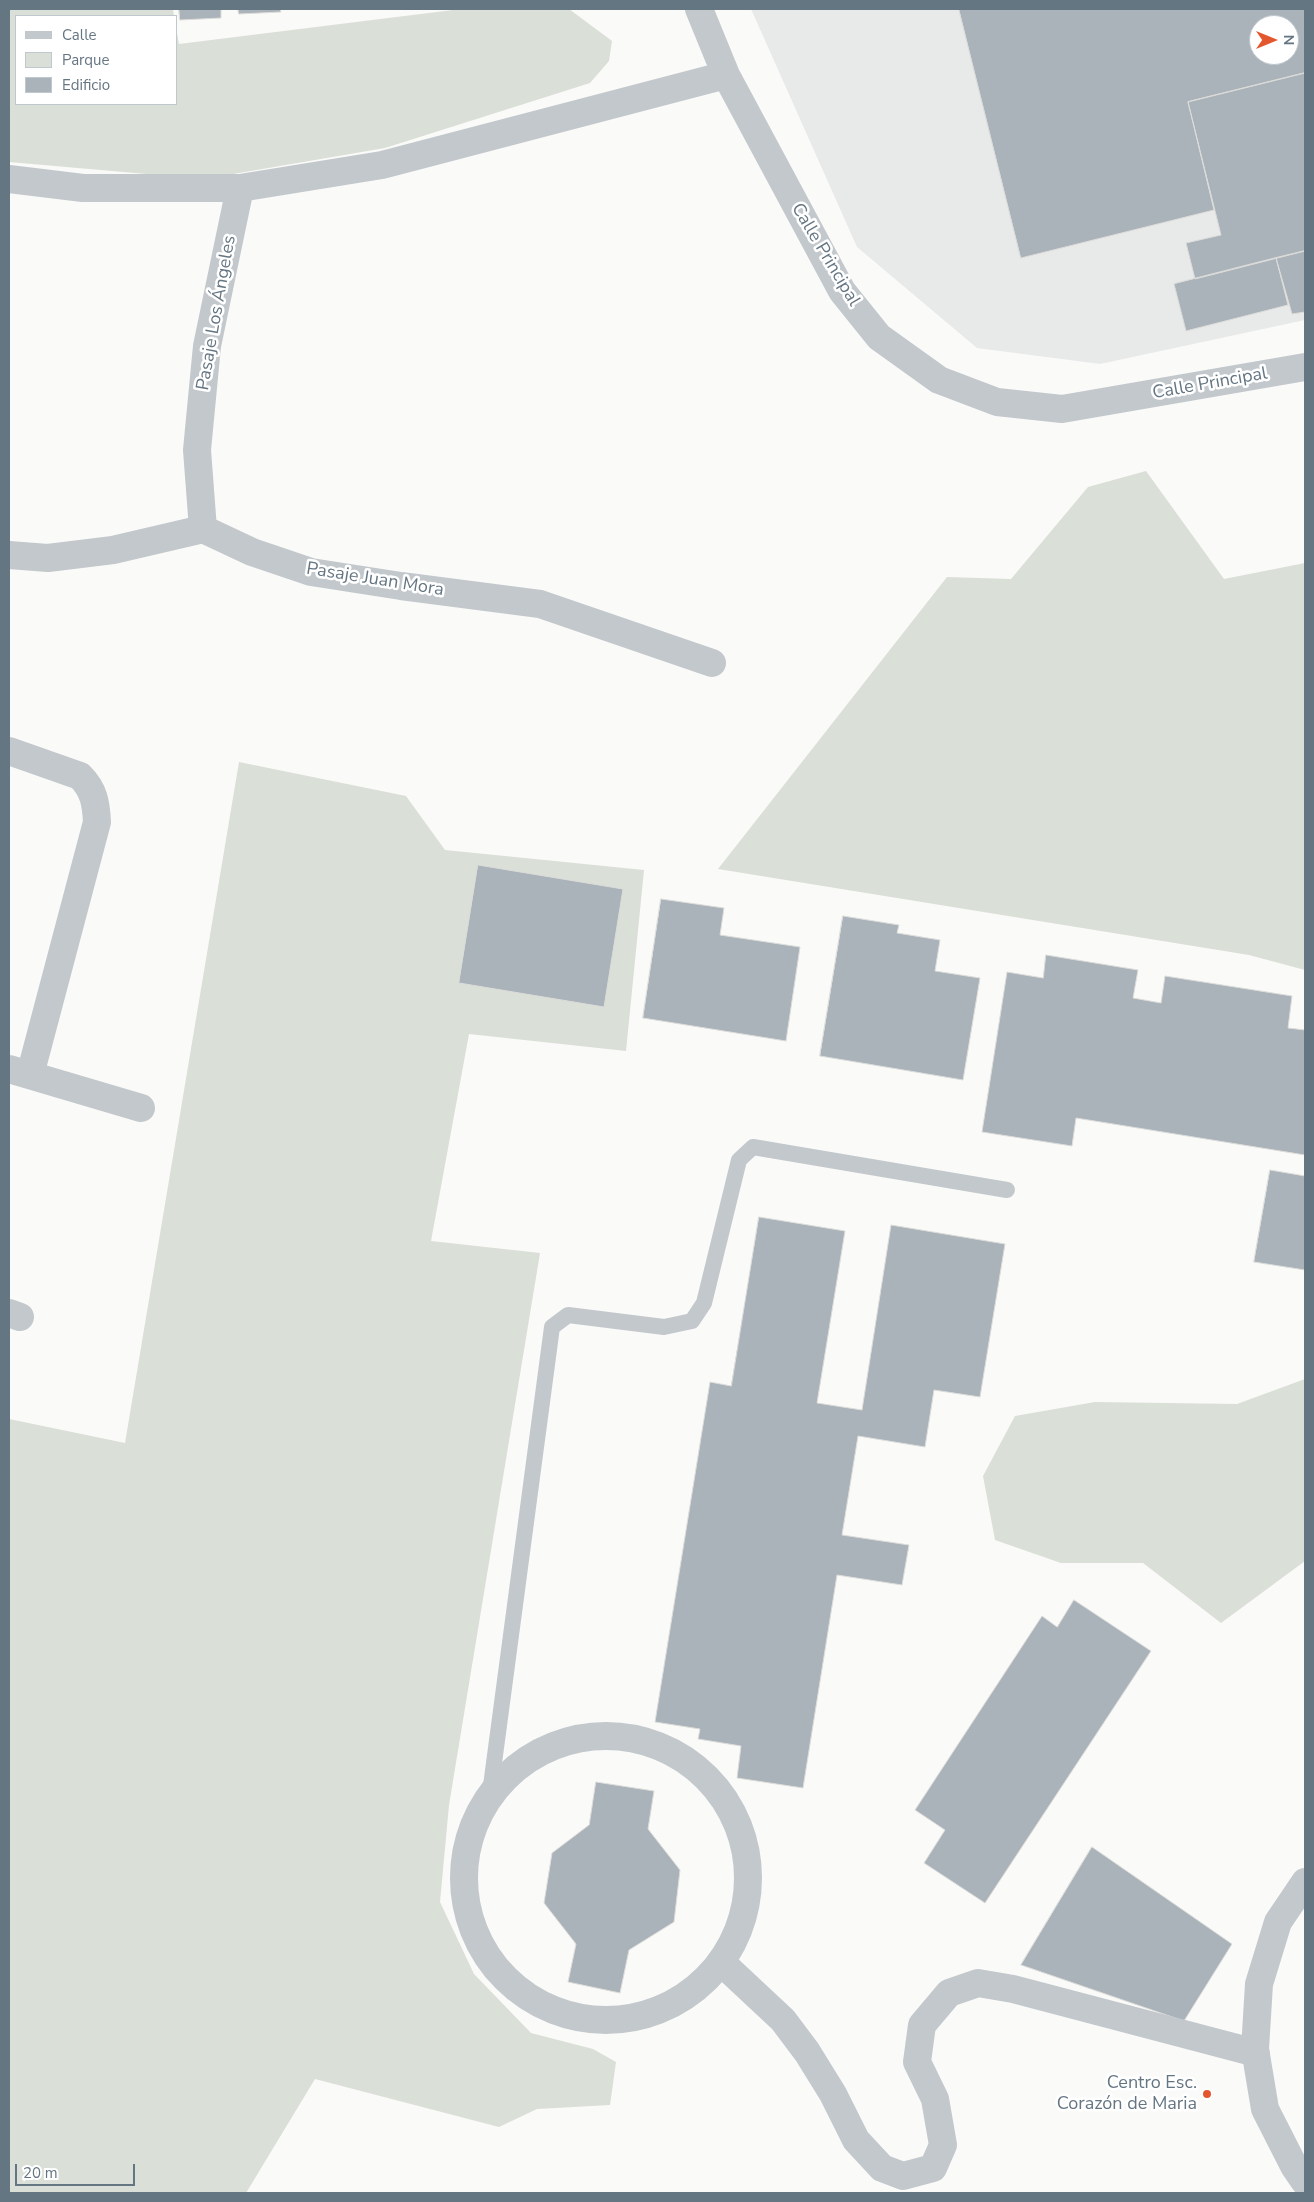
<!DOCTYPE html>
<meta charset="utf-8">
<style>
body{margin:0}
#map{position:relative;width:1314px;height:2202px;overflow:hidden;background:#fafaf8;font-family:"Nunito Sans",sans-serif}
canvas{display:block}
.frame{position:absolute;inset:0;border:10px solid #657683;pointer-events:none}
.legend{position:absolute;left:15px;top:15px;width:162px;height:90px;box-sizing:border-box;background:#fff;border:1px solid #c1c8cd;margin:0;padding:6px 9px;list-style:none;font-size:15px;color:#657683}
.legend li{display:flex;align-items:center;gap:10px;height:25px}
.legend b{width:25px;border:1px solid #c1c8cd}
.north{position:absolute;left:1249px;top:15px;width:50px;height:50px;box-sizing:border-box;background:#fff;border:1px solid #c1c8cd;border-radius:50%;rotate:90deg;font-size:14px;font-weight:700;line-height:20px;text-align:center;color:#657683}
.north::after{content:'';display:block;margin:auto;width:18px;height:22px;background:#e4572e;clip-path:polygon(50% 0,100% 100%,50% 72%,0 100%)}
.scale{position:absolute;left:15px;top:2164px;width:120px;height:22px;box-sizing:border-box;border:2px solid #657683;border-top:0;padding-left:6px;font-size:15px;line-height:18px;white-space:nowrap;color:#657683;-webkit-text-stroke:4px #fff;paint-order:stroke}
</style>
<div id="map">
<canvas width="1314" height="2202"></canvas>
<div class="frame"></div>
<ul class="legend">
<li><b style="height:6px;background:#c3c8cc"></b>Calle</li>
<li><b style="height:14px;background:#dadfd7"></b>Parque</li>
<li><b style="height:14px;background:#aab3b9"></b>Edificio</li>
</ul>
<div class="north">N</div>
<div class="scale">20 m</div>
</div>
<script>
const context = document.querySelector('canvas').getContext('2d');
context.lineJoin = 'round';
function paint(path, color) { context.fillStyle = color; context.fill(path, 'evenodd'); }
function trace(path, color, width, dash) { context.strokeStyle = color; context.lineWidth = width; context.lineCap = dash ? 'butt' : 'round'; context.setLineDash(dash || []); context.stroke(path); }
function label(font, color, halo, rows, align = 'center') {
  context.font = font + ' "Nunito Sans",sans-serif'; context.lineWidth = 5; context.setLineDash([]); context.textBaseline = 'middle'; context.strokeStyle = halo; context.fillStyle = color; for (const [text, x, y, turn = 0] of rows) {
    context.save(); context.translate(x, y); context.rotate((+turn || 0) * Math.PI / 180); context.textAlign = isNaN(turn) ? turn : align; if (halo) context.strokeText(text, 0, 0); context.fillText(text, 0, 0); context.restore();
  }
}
paint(new Path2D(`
 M751 9H1305V320L1100 364 977 348 857 247ZM1259 25H1289V55H1259Z`), '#e8e9e9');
paint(new Path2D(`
 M9 9H173L174 16H16V104H176V28L179 44 461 9H569L612 41 609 61 590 83 385 148 204 179 9 162Z
 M1146 471 1224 579 1305 563V970L1249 955 718 869 947 577 1011 579 1088 487Z
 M239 762 406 796 445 850 644 870 626 1051 469 1034 431 1241 540 1253 449 1805 440 1902 474 1974 531 2033 593 2049 616 2062 610 2105 537 2109 499 2127 315 2079 246 2193H9V1419L125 1443Z
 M1305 1379V1561L1221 1623 1143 1563H1061L995 1540 983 1476 1015 1416 1095 1402 1237 1404Z`), '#dadfd7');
const building = new Path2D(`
 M179 9H221V18L180 20Z
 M238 9H280L281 12 239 14Z
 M959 9H1305V73L1188 102 1214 210 1021 258ZM1259 25H1289V55H1259Z
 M1305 73V251L1195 279 1186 243 1221 235 1188 102Z
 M1305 251V312L1292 314 1276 258Z
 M1276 258 1288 305 1186 331 1174 284Z
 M478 865 623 889 604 1007 459 983Z
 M661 899 724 908 720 935 800 947 786 1041 643 1018Z
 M843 916 899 925 897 933 940 940 935 971 980 978 963 1080 820 1056Z
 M1046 955 1138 970 1133 998 1161 1003 1165 976 1292 996 1288 1028 1305 1030V1155L1076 1118 1072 1146 982 1132 1007 972 1043 978Z
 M1270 1170 1305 1176V1270L1254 1262Z
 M759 1217 845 1231 817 1403 862 1410 891 1225 1005 1244 980 1397 934 1390 925 1447 858 1436 842 1535 909 1545 902 1585 837 1575 803 1788 737 1778 741 1746 698 1739 700 1729 655 1722 710 1382 731 1386Z
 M1074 1600 1151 1651 985 1903 924 1863 945 1830 915 1810 1042 1616 1057 1627Z
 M596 1782 654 1791 648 1829 680 1870 674 1922 629 1950 620 1993 568 1982 576 1944 544 1903 552 1853 589 1825Z
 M1092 1847 1232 1944 1184 2021 1021 1965Z`);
paint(building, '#aab3b9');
trace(building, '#dcdcda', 1);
trace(new Path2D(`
 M490 1793 552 1327 568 1315 664 1327 692 1321 704 1303 739 1160 753 1147 1007 1190`), '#c3c8cc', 16);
trace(new Path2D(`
 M699 9 726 75 842 291 879 337 939 380 997 402 1062 409 1305 367
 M9 179 83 188H240L382 165 726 75
 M203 529 197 450 207 346 240 188
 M9 555 48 558 113 550 203 529 252 552 311 572 401 586 540 604 712 663
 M9 751 80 776C94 790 96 803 97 822L30 1075
 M9 1069 141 1108
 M9 1313 20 1317
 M464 1878a142 142 0 1 1 284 0a142 142 0 1 1-284 0Z
 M1305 1882 1278 1922 1259 1984 1255 2049 1265 2109 1294 2166 1305 2182
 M722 1963 783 2020 807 2052 833 2094 856 2140 882 2168 903 2176 933 2168 943 2145 935 2099 917 2062 922 2025 949 1993 978 1983 1013 1989 1256 2053`), '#c3c8cc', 28);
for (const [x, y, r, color] of [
 [1207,2094,5,"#e4572e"]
]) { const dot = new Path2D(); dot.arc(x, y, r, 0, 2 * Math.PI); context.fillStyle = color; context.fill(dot); trace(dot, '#fff', 2); }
label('18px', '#657683', '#fff', [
 ["Calle Principal",825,255,59],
 ["Pasaje Los Ángeles",217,313,-80],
 ["Calle Principal",1210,384,-10],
 ["Pasaje Juan Mora",375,580,9]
]);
label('18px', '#657683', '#fff', [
 ["Centro Esc.",1197,2084],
 ["Corazón de Maria",1197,2105]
], 'right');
</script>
